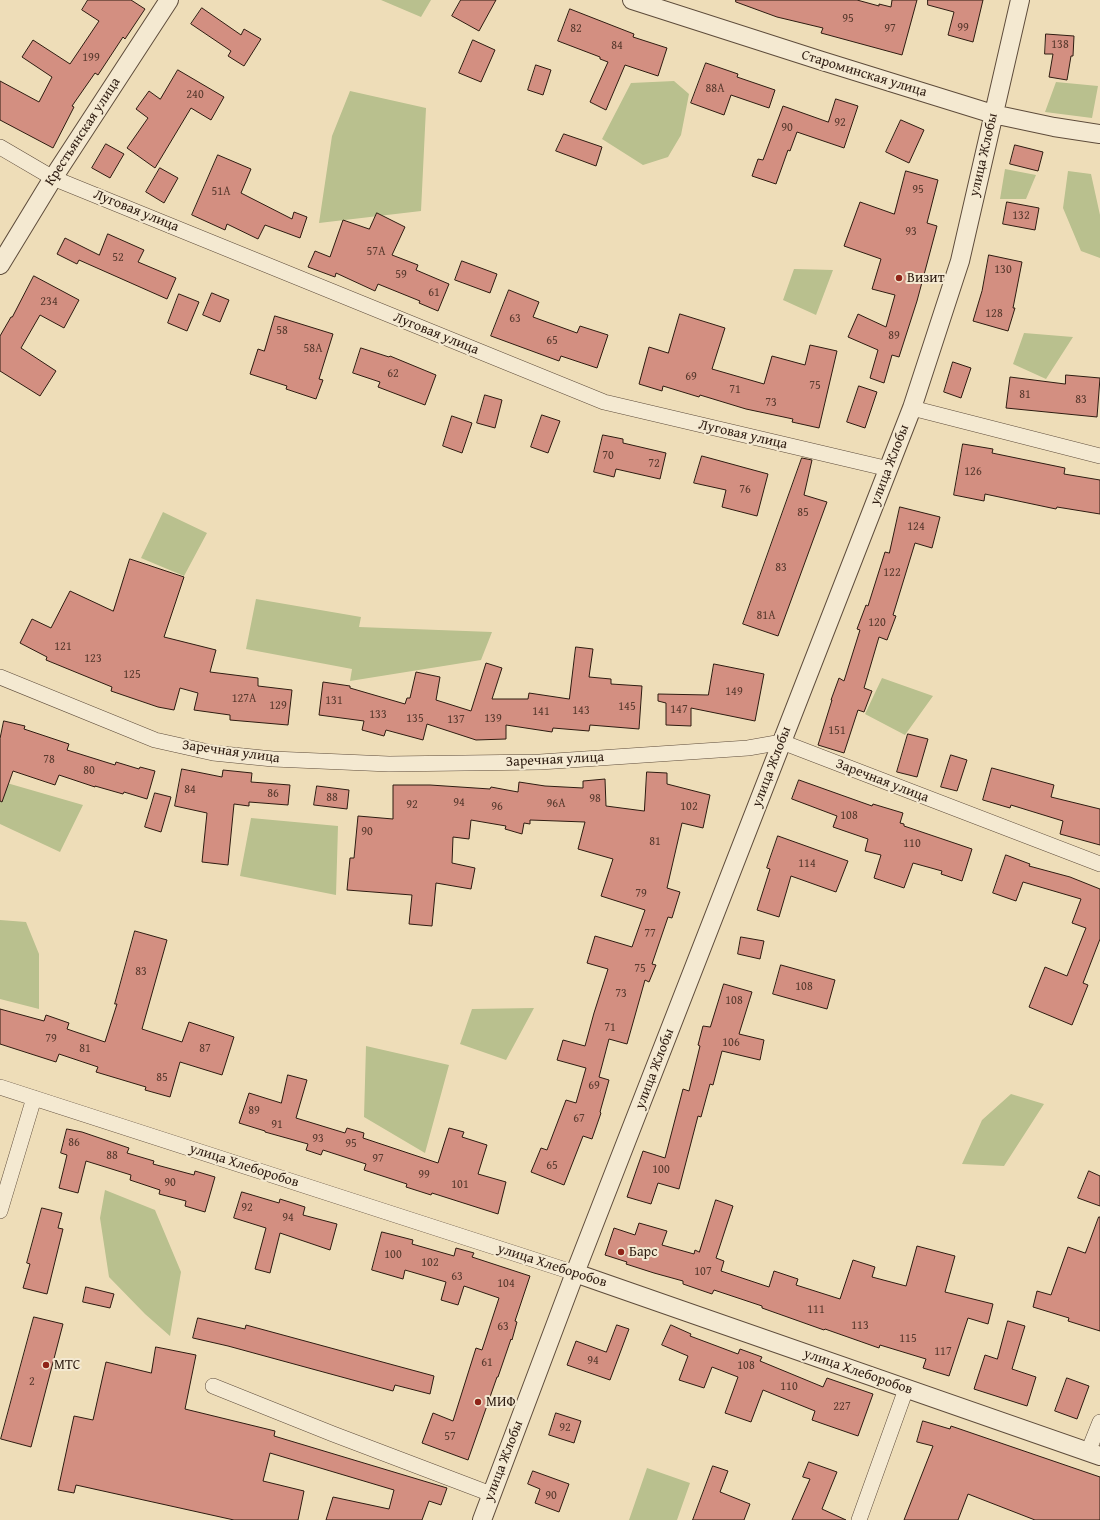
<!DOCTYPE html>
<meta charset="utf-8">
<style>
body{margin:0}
canvas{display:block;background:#eeddb8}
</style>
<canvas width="1100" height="1520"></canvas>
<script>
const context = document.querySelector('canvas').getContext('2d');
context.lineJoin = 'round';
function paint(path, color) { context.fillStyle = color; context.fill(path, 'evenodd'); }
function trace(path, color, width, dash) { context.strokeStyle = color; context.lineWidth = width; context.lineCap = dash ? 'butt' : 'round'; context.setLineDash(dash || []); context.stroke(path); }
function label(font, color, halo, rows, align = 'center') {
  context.font = font + ' "Gentium Book Plus",serif'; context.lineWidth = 4; context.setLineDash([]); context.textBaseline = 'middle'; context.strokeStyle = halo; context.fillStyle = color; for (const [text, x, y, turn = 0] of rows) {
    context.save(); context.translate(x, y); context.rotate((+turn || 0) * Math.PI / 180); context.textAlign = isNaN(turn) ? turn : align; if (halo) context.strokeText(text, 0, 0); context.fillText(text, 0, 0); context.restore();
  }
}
paint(new Path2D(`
 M381 0H431L421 17Z
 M674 81 689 94 681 135 668 157 643 165 602 139 631 83Z
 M1056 82 1098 86 1092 118 1045 112Z
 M350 91 426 108 421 211 319 223 332 136Z
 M1005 169 1036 175 1026 199H1000Z
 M1068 171 1091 174 1100 215V258L1081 251 1063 208Z
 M794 269 833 270 816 315 783 300Z
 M1024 333 1073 337 1046 379 1013 364Z
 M163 512 207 533 184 576 141 558Z
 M256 599 361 617 359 627 492 632 481 660 350 681 352 669 246 649Z
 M882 678 933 696 905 735 865 714Z
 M0 781 83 805 60 852 0 824Z
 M251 818 338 826 336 895 240 876Z
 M0 920 26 922 39 954V1009L0 999Z
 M534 1008 506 1060 460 1044 472 1009Z
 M366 1046 449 1065 425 1153 364 1117Z
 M1011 1094 1044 1104 1004 1166 962 1164 982 1120Z
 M105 1190 155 1210 181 1272 170 1336 145 1314 109 1277 100 1218Z
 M647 1468 690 1483 677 1520H629Z`), '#b9c08e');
const building = new Path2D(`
 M88 0H131L145 9 125 39 123 37 98 75 95 73 72 106 74 107 53 148 0 120V81L39 102 52 77 22 57 33 40 70 64 99 21 82 10Z
 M461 0H496L479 31 452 16Z
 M736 0H857L879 6V4L891 7 892 0H917L902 55 821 33 823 28 777 17 736 2Z
 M928 0H983L973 42 948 35 954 12 928 5Z
 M202 8 241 35 244 29 261 39 244 66 228 56 231 51 191 24Z
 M570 9 634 34 633 37 667 48 658 76 625 65 606 110 590 102 608 62 600 59V57L558 41Z
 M1046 34 1074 36 1073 56H1071L1067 80 1049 77 1053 54H1045Z
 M473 40 495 50 481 82 459 73Z
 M706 63 738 74 737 77 775 90 769 108 731 95 724 115 691 103Z
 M536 65 551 70 543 95 528 90Z
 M178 70 224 97 211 120 191 108 155 168 127 148 148 118 136 109 149 91 160 99Z
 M836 99 858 106 844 148 797 132 790 151 788 150 776 184 752 176 758 159 763 160 783 106 828 122Z
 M901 120 924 130 909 163 886 152Z
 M564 134 602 147 596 166 556 151Z
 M106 144 124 154 110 178 92 168Z
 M1015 145 1043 152 1038 171 1010 164Z
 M218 155 251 169 241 193 292 219 294 212 307 217 300 238 265 225 258 239 227 224 225 230 192 215Z
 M160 168 178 178 164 203 146 192Z
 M906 171 938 180 927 223 937 226 917 301 899 357 892 355 884 383 870 378 878 350 848 337 858 314 886 327 895 295 872 289 881 259 844 246 860 202 894 214Z
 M1007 202 1039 208 1035 230 1003 224Z
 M377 213 405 227 392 255 418 265 416 270 449 284 438 311 419 303 420 301 378 284 375 291 336 273 335 277 308 267 315 251 330 257 343 220 369 229Z
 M108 234 144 250 138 262 176 278 167 299 79 260 77 264 57 254 65 238 99 255Z
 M989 255 1022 262 1013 308H1015L1008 331 973 321 982 291Z
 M462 261 497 274 490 293 455 280Z
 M34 276 79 300 64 328 40 315 21 348 56 371 40 396 0 371V336L11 317H12Z
 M509 290 539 302 533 317 577 333 580 326 608 335 597 368 561 356 559 361 491 336Z
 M212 293 229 300 220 322 203 315Z
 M179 294 199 302 187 331 168 323Z
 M680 314 725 328 712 369 764 384 772 356 805 365 810 345 837 351 819 428 792 422 793 419 746 409 700 395 699 397 663 386 662 391 639 384 649 347 668 353Z
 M275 316 333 334 319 379 323 380 316 399 286 389 287 386 250 374 258 349 264 351Z
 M361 348 389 357 390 356 436 375 425 405 378 387 380 382 353 373Z
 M953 362 971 368 961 398 944 392Z
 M1066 375 1100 378 1097 417 1006 408 1010 377 1065 384Z
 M859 386 877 392 865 428 847 422Z
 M485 395 502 400 495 428 477 423Z
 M542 415 560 421 548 453 531 447Z
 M452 416 472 423 462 453 443 446Z
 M603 435 623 439V443L666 453 660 479 616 469 614 477 594 472Z
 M963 444 993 449 992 453 1065 468 1064 474 1100 480V514L1057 507 1056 509 985 494 984 501 954 495Z
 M702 456 768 474 757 516 722 507 726 490 694 483Z
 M802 458 812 460 804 495 827 502 778 636 743 624Z
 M900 507 940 517 932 548 915 543 893 615 896 616 887 640 879 637 864 688 872 691 864 712 858 710 844 753 818 745 832 700H831L839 678 844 681 860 630 857 629 866 605 868 606 885 552 889 553Z
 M130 559 184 577 164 637 216 650 210 672 258 678V686L292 690 288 725 230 720V715L194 710 198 693 180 688 174 710 158 707 111 691 112 687 46 660 47 657 20 643 32 619 51 628 70 591 113 611Z
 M576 647 593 649 589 677 611 679V684L642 686 639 729 590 725 589 731 553 728 552 732 506 725V739L476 740 427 724 423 740 386 730 384 736 362 730 364 721 319 715 323 682 350 686V688L405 704 407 698H410L416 672 440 677 436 700 471 711 486 663 502 668 492 699H528L529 693 569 699Z
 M714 664 764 674 755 721 691 708V726L666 725V703L658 701V694L708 695Z
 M4 721 25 726 24 729 69 744 67 750 115 765 116 762 139 769 140 767 155 771 147 799 124 792 123 794 95 786V787L59 775 55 785 13 771 2 802 0 801V739Z
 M908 734 928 739 917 777 897 772Z
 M951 755 967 760 957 791 941 787Z
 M992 768 1054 785 1051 797 1100 809V845L1060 834 1063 821 1011 805 1010 808 983 800Z
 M182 769 222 777 223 770 252 773 251 782 290 785 288 805 249 802V806L234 804 228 865 202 862 207 813 175 806Z
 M647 772 667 773V784L710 795 703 828 682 823 667 888 680 892 672 918 668 917 652 964 656 965 649 982 645 980 627 1044 609 1039 599 1077 609 1080 600 1112 601 1113 592 1139 583 1136 564 1185 531 1172 541 1148 547 1150 566 1100 576 1103 586 1068 557 1060 563 1040 585 1046 594 1013 608 969 587 963 595 936 632 947 645 910 601 896 613 859 578 849 585 822 530 820V824L524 823 522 834 505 829 506 826 471 820 469 839 453 837 452 863 475 868 471 889 436 883 432 926 409 924 412 895 347 890 350 858H354L358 816 393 819V785H430L490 789 491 787 518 792 519 782 545 786 583 788V781L605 779 606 806 644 811Z
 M799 780 872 806 873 804 903 813 900 823 904 824V826L972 849 962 881 941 874 942 871 913 863 904 888 874 878 881 855 865 851 868 839 833 827 837 816 792 799Z
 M317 786 349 790 347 809 314 805Z
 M155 793 171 797 161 832 145 827Z
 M778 836 848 861 836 892 791 876 779 917 757 910 770 869 767 868Z
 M1006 855 1030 864 1029 866 1070 877 1100 889V939L1083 983 1088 985 1072 1025 1029 1007 1045 967 1067 976 1086 928 1072 923 1081 899 1023 882 1016 901 993 893Z
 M135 931 167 940 142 1029 182 1042 189 1022 234 1037 222 1075 180 1062 170 1097 145 1090 146 1087 96 1072 98 1067 59 1054 56 1062 0 1044V1009L44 1021 46 1015 69 1023 67 1029 105 1042 117 1004H115Z
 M741 937 764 941 760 959 738 954Z
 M781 965 835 980 827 1009 773 994Z
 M724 984 752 992 739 1034 764 1040 760 1060 722 1051 713 1085 710 1084 701 1117 698 1116 679 1189 658 1183 651 1204 627 1197 643 1151 665 1158 683 1089 689 1091 700 1046 698 1045 703 1026 710 1027Z
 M288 1075 307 1080 296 1118 345 1133 347 1128 364 1133 363 1138 438 1163 449 1128 464 1132 462 1137 487 1145 478 1174 506 1182 498 1214 432 1193 431 1195 406 1187 407 1184 364 1170 366 1164 323 1150 321 1155 306 1150 308 1144 265 1132V1131L239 1123 249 1093 281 1103Z
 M67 1129 82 1132 129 1148 127 1153 154 1161 153 1164 194 1175 195 1171 215 1177 205 1212 185 1206 186 1201 159 1194 160 1190 130 1180 131 1175 86 1161 78 1193 59 1188 67 1155 61 1153Z
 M1089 1171 1100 1176V1206L1078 1198Z
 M242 1192 279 1203 280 1199 305 1207 303 1215 337 1224 330 1250 280 1233 270 1273 255 1269 266 1228 234 1218Z
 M716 1200 733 1206 716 1258 724 1261 721 1271 769 1287 774 1271 798 1279 796 1285 840 1299 853 1260 875 1267 872 1277 906 1286 917 1246 955 1256 945 1292 993 1304 988 1324 968 1318 949 1376 923 1368 926 1359 880 1345 879 1348 825 1329 824 1330 762 1308V1306L714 1290 712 1294 683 1284V1281L654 1273 626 1264 627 1262 605 1255 614 1228 635 1235 639 1223 667 1231 662 1245 694 1254 695 1250 699 1252Z
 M42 1208 62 1213 58 1228 63 1229 47 1294 23 1288 30 1264 27 1263Z
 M1099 1217H1100V1331L1068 1321 1069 1318 1033 1307 1037 1291 1051 1295 1068 1247 1085 1253Z
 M382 1232 413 1240 412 1244 454 1256 456 1248 474 1253 472 1257 530 1276 515 1321 517 1322 512 1340 511 1339 498 1377H497L468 1460 422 1443 433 1413 453 1421 476 1348 482 1350 499 1298 464 1286 458 1305 441 1300 446 1282 405 1270 403 1279 372 1270Z
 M86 1287 114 1294 110 1308 83 1302Z
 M34 1317 63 1324 31 1447 1 1439Z
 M198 1318 245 1329 246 1325 434 1376 430 1394 395 1385 393 1391 228 1346 193 1338Z
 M1008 1321 1025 1326 1012 1369 1036 1377 1027 1406 974 1389 985 1355 997 1359Z
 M617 1325 629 1329 610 1380 567 1365 576 1341 606 1352Z
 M671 1325 691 1334 690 1336 738 1354 740 1349 762 1357 760 1361 823 1387 827 1378 873 1394 858 1436 812 1420 815 1411 763 1390 751 1422 725 1413 738 1377 712 1367 704 1388 679 1380 688 1356 662 1345Z
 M156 1347 196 1355 185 1409 275 1431 274 1436 447 1488 441 1505 429 1501 422 1520H326L333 1497 389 1509 394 1490 270 1453 263 1481 304 1491 298 1520H234L76 1485 74 1493 58 1490 74 1416 93 1420 106 1362 151 1373Z
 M1067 1378 1089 1386 1077 1419 1055 1411Z
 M556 1413 581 1421 574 1443 549 1435Z
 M923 1421 950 1429 951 1426 1100 1477V1520H1035L968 1494 958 1520H904L933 1446 917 1442Z
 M809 1462 837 1472 822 1509 846 1520H792L810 1479 803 1477Z
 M713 1466 728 1471 720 1492 750 1504 744 1520H693Z
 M533 1471 569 1484 559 1512 535 1503 540 1489 528 1484Z`);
paint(building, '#d38f81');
trace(building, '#2e1c11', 1);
const minor = new Path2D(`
 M0 147 53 178 604 402 889 469
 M912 408 1100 456
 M0 677 155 740 213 753 273 759 389 764 540 762 748 748 782 742 1100 864
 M0 1087 575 1273
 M0 1211 34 1098
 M213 1386 333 1434 491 1494
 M1088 1452 1100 1422
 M859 1520 906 1389`);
const tertiary = new Path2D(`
 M632 0 819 60 993 114 1054 127 1100 134
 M0 265 53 178 169 0
 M575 1273 1100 1456
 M482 1520 575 1273 912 408 960 261 1020 0`);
trace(minor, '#5e4c3b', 16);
trace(tertiary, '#5e4c3b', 20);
trace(minor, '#f4e9d1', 15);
trace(tertiary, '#f4e9d1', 18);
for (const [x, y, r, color] of [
 [899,278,4,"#8f2418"],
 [621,1252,4,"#8f2418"],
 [46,1365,4,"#8f2418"],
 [478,1402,4,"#8f2418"]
]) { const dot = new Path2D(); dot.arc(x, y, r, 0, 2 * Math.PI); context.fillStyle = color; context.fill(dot); trace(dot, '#f4e9d1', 1.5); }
label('12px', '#57392d', null, [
 ["95",848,19],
 ["99",963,28],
 ["82",576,29],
 ["97",890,29],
 ["138",1060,45],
 ["84",617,46],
 ["199",91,58],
 ["88А",715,89],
 ["240",195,95],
 ["92",840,123],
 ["90",787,128],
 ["95",918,190],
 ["51А",221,192],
 ["132",1021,216],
 ["93",911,232],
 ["57А",376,252],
 ["52",118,258],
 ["130",1003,270],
 ["59",401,275],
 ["61",434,293],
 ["234",49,302],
 ["128",994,314],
 ["63",515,319],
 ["58",282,331],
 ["89",894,336],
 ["65",552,341],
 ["58А",313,349],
 ["62",393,374],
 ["69",691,377],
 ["75",815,386],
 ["71",735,390],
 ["81",1025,395],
 ["83",1081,400],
 ["73",771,403],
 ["70",608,456],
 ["72",654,464],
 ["126",973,472],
 ["76",745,490],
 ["85",803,513],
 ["124",916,527],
 ["83",781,568],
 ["122",892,573],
 ["81А",766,616],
 ["120",877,623],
 ["121",63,647],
 ["123",93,659],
 ["125",132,675],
 ["149",734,692],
 ["127А",244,699],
 ["131",334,701],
 ["129",278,706],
 ["145",627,707],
 ["147",679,710],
 ["143",581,711],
 ["141",541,712],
 ["133",378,715],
 ["135",415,719],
 ["139",493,719],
 ["137",456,720],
 ["151",837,731],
 ["78",49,760],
 ["80",89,771],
 ["84",190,790],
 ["86",273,794],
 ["88",332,798],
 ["98",595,799],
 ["94",459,803],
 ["96А",556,804],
 ["92",412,805],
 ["96",497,807],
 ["102",689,807],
 ["108",849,816],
 ["90",367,832],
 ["81",655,842],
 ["110",912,844],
 ["114",807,864],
 ["79",641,894],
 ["77",650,934],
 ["75",640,969],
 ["83",141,972],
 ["108",804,987],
 ["73",621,994],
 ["108",734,1001],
 ["71",610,1028],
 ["79",51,1039],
 ["106",731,1043],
 ["81",85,1049],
 ["87",205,1049],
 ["85",162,1078],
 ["69",594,1086],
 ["89",254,1111],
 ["67",579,1119],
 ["91",277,1125],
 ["93",318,1139],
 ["86",74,1143],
 ["95",351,1144],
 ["88",112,1156],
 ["97",378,1159],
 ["65",552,1166],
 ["100",661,1170],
 ["99",424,1175],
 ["90",170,1183],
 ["101",460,1185],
 ["92",247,1208],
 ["94",288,1218],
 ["100",393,1255],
 ["102",430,1263],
 ["107",703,1272],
 ["63",457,1277],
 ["104",506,1284],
 ["111",816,1310],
 ["113",860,1326],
 ["63",503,1327],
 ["115",908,1339],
 ["117",943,1352],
 ["94",593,1361],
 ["61",487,1363],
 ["108",746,1366],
 ["2",32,1382],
 ["110",789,1387],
 ["227",842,1407],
 ["92",565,1428],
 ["57",450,1437],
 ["90",551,1496]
]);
label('14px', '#2e1c11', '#f4e9d1', [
 ["Староминская улица",864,74,17],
 ["Крестьянская улица",83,132,-57],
 ["улица Жлобы",984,155,-77],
 ["Луговая улица",136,211,22],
 ["Луговая улица",436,334,22],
 ["Луговая улица",743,435,13],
 ["улица Жлобы",890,465,-69],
 ["Заречная улица",231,752,8],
 ["Заречная улица",555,760,-3],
 ["улица Жлобы",772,767,-69],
 ["Заречная улица",882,781,21],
 ["улица Жлобы",655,1069,-69],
 ["улица Хлеборобов",244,1166,18],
 ["улица Хлеборобов",552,1266,18],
 ["улица Хлеборобов",858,1372,19],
 ["улица Жлобы",504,1461,-69]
]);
label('14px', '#2e1c11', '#f4e9d1', [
 ["Визит",907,278],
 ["Барс",629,1252],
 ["МТС",54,1365],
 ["МИФ",486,1402]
], 'left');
</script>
